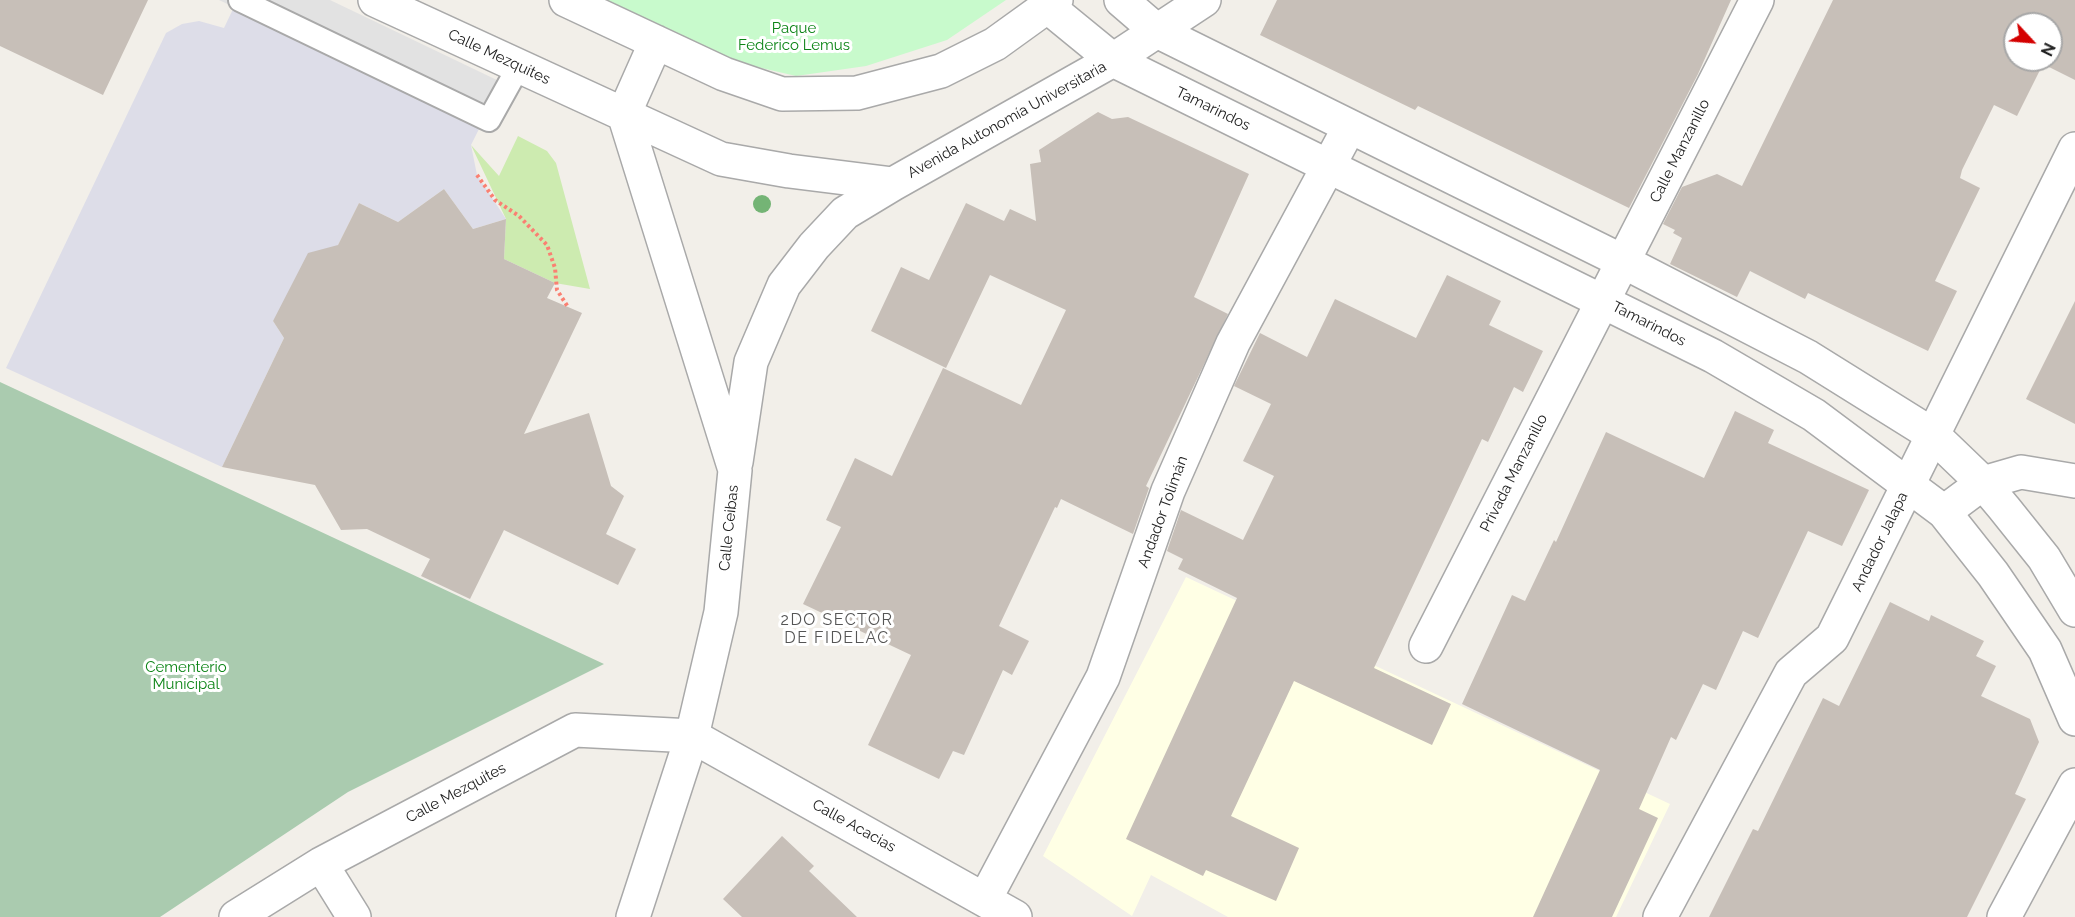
<!DOCTYPE html>
<meta charset="utf-8">
<style>
body{margin:0}
#map{position:relative;width:2075px;height:917px;overflow:hidden;background:#f2efe9;font-family:Raleway,sans-serif}
canvas{display:block}
.north{position:absolute;left:2003px;top:12px;width:60px;height:60px;box-sizing:border-box;background:#fff;border:2px solid #a7a7a7;border-radius:50%;rotate:116deg;font-size:16px;font-weight:700;line-height:24px;text-align:center;color:#222}
.north::after{content:'';display:block;margin:auto;width:21px;height:27px;background:#d40000;clip-path:polygon(50% 0,100% 100%,50% 72%,0 100%)}
</style>
<div id="map">
<canvas width="2075" height="917"></canvas>
<div class="north">N</div>
</div>
<script>
const context = document.querySelector('canvas').getContext('2d');
context.lineJoin = 'round';
function paint(path, color) { context.fillStyle = color; context.fill(path, 'evenodd'); }
function trace(path, color, width, dash) { context.strokeStyle = color; context.lineWidth = width; context.lineCap = dash ? 'butt' : 'round'; context.setLineDash(dash || []); context.stroke(path); }
function label(font, color, halo, rows, align = 'center') {
  context.font = font + ' Raleway,sans-serif'; context.lineWidth = 6; context.setLineDash([]); context.textBaseline = 'middle'; context.strokeStyle = halo; context.fillStyle = color; for (const [text, x, y, turn = 0] of rows) {
    context.save(); context.translate(x, y); context.rotate((+turn || 0) * Math.PI / 180); context.textAlign = isNaN(turn) ? turn : align; if (halo) context.strokeText(text, 0, 0); context.fillText(text, 0, 0); context.restore();
  }
}
paint(new Path2D(`
 M1186 577 1670 804 1616 917H1228L1151 875 1132 916 1043 856Z`), '#ffffe5');
paint(new Path2D(`
 M518 136 547 151 556 163 590 289 555 283 504 259 506 219 471 145 499 176Z`), '#cdebb0');
paint(new Path2D(`
 M0 382 604 664 348 792 160 917H0Z`), '#aacbaf');
paint(new Path2D(`
 M602 0H1006L947 40 866 66 796 76 727 60Z`), '#c8facc');
paint(new Path2D(`
 M219 0H330L501 82 481 125Z`), '#e2e2e2');
paint(new Path2D(`
 M234 7 481 125 471 145 477 175 506 219 473 229 444 189 398 222 359 203 338 245 273 321 284 338 222 467 6 368 166 33 182 24 199 21 224 28Z`), '#dddde8');
paint(new Path2D(`
 M0 0H148L103 95 0 46Z
 M1277 0H1731L1698 74 1629 208 1418 106 1415 110 1260 35Z
 M1833 0H2075V80L2043 64 2017 116 1994 105 1962 170 1960 178 1980 188 1935 281 1957 291 1928 351 1808 293 1805 299 1750 271 1737 297 1670 264 1682 238 1673 233 1675 230 1663 224 1682 187 1717 174 1742 186ZM2015 24H2051V60H2015Z
 M1098 112 1112 119 1128 117 1249 174 1194 297 1228 314 1146 486 1149 488 1133 534 1061 499 1057 508 1055 507 999 626 1029 641 1012 675 1003 670 964 755 953 751 939 779 868 745 911 655 803 604 841 527 826 520 855 458 892 476 943 368 1021 405 1066 310 990 275 946 368 871 331 901 267 929 280 966 203 1004 221 1010 209 1036 221 1030 164 1041 162 1039 150Z
 M444 189 473 229 506 219 504 259 555 283 547 298 582 313 524 434 589 413 611 486 624 496 606 534 636 549 618 585 504 530 470 599 421 576 430 559 367 529 341 530 315 485 222 467 284 338 273 321 308 253 338 245 359 203 398 222Z
 M1447 275 1501 301 1489 325 1543 351 1523 392 1514 387 1488 442 1482 439 1374 668 1451 704 1432 745 1294 681 1231 816 1299 848 1276 901 1206 870 1203 876 1126 839 1237 598 1178 569 1183 559 1167 551 1181 510 1243 540 1274 476 1243 461 1271 404 1234 386 1260 333 1307 357 1335 299 1416 338Z
 M2075 301V424L2026 399Z
 M1735 411 1774 430 1768 443 1869 490 1842 546 1808 531 1758 638 1743 631 1716 690 1703 684 1676 740 1671 737 1639 809 1658 818 1612 917H1533L1600 770 1462 704 1512 595 1525 601 1554 540 1556 542 1606 432 1704 478Z
 M1890 602 1929 621 1931 615 1984 641 1976 656 1996 666 1981 696 2030 719 2039 742 2015 794 2026 799 1967 917H1709L1753 829 1758 831 1823 698 1839 706Z
 M782 836 814 866 809 871 857 917H742L723 899Z`), '#c7bfb8');
const service = new Path2D(`
 M240 0 489 120 519 66`);
const minor = new Path2D(`
 M1944 512 1983 483 2021 472 2075 481
 M1426 646 1757 0
 M321 864 354 917
 M985 899 1103 677 1168 491 1233 343 1349 128
 M236 917 321 864 575 730 692 736 1015 917
 M1660 917 1791 673 1832 638 2075 149
 M2004 917 2075 785`);
const tertiary = new Path2D(`
 M375 0 721 159 789 171 893 184 1113 60 1204 0
 M566 0 724 74 782 94 857 93 941 71 995 44 1056 0
 M1121 0 1157 31 1624 262 1808 357 1933 435 1983 483 2004 508 2044 558 2075 610
 M1047 6 1113 60 1713 356 1814 415 1944 512 1993 574 2045 650 2075 719
 M736 462 751 362 784 285 814 246 845 213 893 184
 M633 917 692 736 721 612 735 470 624 114 656 42`);
trace(service, '#a9a9a9', 26);
trace(minor, '#a9a9a9', 36);
trace(tertiary, '#a9a9a9', 36);
trace(new Path2D(`
 M477 175 495 200 519 216 547 245 555 268 557 290 568 307`), '#fa8072', 4, [3, 3]);
trace(service, '#fff', 22);
trace(minor, '#fff', 33);
trace(tertiary, '#fff', 33);
context.fillStyle = '#74b475';
for (const [x, y] of [
 [762,204]
]) { context.beginPath(); context.arc(x, y, 9, 0, 2 * Math.PI); context.fill(); }
label('15px', '#0c8416', '#fff', [
 ["Paque",794,28],
 ["Federico Lemus",794,45],
 ["Cementerio",186,667],
 ["Municipal",186,684]
]);
label('15px', '#222', '#fff', [
 ["Calle Mezquites",499,57,25],
 ["Tamarindos",1213,109,26],
 ["Avenida Autonomía Universitaria",1007,120,-29],
 ["Calle Manzanillo",1680,151,-63],
 ["Tamarindos",1649,324,27],
 ["Privada Manzanillo",1514,473,-63],
 ["Andador Tolimán",1163,512,-70],
 ["Calle Ceibas",729,528,-84],
 ["Andador Jalapa",1880,542,-64],
 ["Calle Mezquites",456,793,-28],
 ["Calle Acacias",854,826,29]
]);
context.letterSpacing = '1.5px';
label('16px', '#555', '#fff', [
 ["2DO SECTOR",837,620],
 ["DE FIDELAC",837,638]
]);
context.letterSpacing = '0px';
</script>
